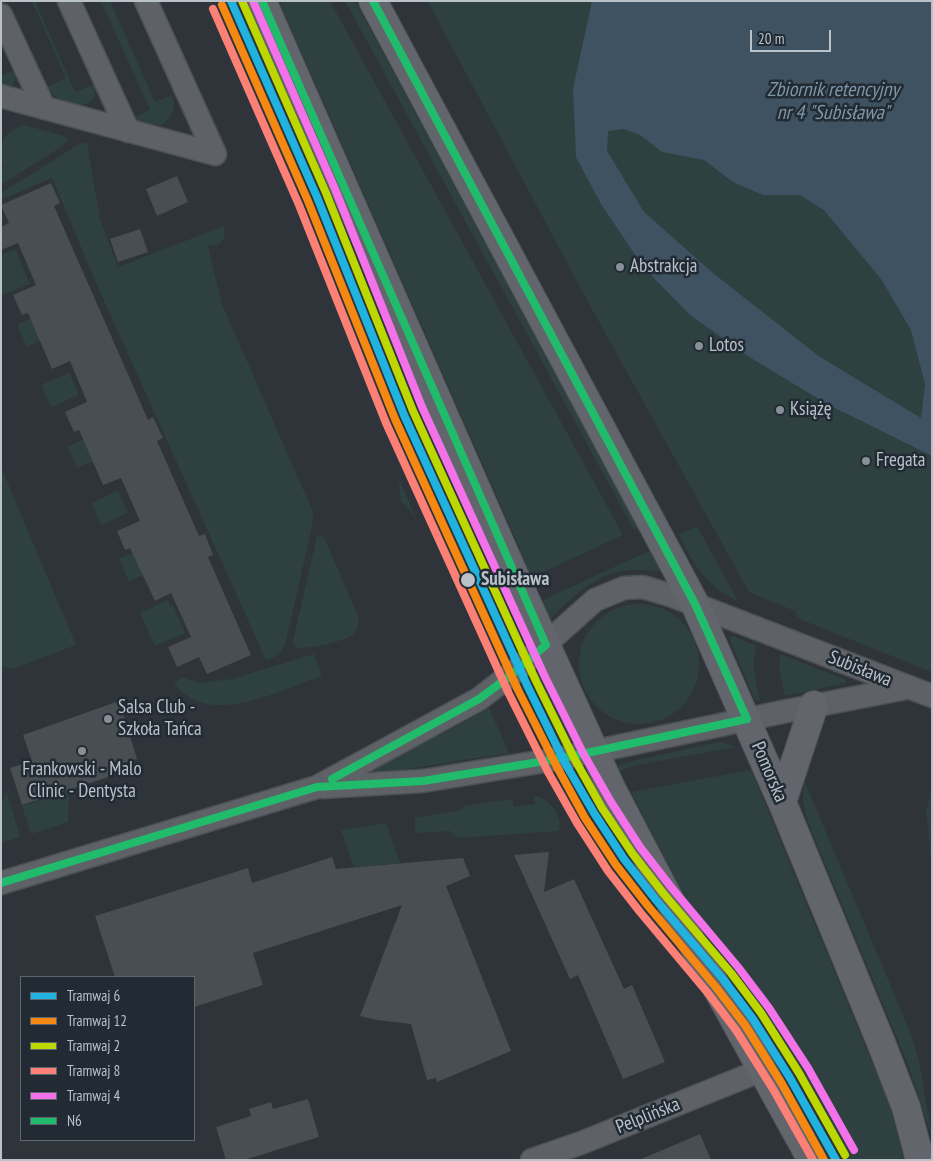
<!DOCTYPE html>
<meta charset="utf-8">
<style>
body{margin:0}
#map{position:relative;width:933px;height:1161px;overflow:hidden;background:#2e3439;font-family:"PT Sans Narrow",sans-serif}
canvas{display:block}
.frame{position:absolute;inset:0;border:2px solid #b9c1c9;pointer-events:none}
.legend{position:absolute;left:20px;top:976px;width:175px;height:165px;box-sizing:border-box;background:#222b34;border:1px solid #5e6770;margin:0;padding:6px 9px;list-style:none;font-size:15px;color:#b9c1c9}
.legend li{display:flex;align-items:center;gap:10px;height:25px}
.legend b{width:25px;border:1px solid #5e6770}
.scale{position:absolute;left:750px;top:30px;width:81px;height:22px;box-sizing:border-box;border:2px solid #b9c1c9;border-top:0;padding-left:6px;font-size:15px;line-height:18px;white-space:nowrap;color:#b9c1c9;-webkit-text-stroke:4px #222b34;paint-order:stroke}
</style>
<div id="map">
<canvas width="933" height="1161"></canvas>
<div class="frame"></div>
<ul class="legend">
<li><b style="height:6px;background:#20b3df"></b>Tramwaj 6</li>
<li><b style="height:6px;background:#f48813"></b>Tramwaj 12</li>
<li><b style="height:6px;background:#bcd800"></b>Tramwaj 2</li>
<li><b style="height:6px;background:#fc8076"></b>Tramwaj 8</li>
<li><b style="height:6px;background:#f371e9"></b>Tramwaj 4</li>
<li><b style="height:6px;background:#20bc6c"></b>N6</li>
</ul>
<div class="scale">20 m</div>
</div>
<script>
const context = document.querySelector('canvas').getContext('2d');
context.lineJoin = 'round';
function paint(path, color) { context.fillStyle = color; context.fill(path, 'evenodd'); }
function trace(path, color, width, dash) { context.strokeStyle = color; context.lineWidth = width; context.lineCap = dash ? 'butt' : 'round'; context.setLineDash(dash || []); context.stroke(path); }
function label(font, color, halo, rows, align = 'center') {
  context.font = font + ' "PT Sans Narrow",sans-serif'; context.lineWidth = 5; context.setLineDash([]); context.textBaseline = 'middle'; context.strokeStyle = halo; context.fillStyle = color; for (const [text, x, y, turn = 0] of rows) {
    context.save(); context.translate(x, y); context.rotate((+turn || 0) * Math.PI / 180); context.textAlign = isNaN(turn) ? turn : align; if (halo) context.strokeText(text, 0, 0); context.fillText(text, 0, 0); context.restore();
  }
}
paint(new Path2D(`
 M32 1H35L75 92 95 84C98 110 76 108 58 98 54 96 50 91 47 87L66 78Z
 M101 1H110L155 102 172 95C177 109 173 115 162 125L152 124 134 119V117L150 110Z
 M279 1H330L623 535 530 578 519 552 521 551Z
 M345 1H355L638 527 634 530Z
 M430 1H932V672L797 618 795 611 749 592 588 302 428 2Z
 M17 69 16 78 12 86 1 89V76Z
 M24 125 67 137 68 140 61 147 1 185V176L4 165 1 164C1 141 1 134 24 125Z
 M81 143H87L100 219 118 267 224 226V238L220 244 208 246 222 304 313 512 312 527 285 645C280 653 276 658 266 660L100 292 52 178 1 200V193Z
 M15 249 30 284 2 295 1 255Z
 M44 312 55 334 27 347 17 325Z
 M69 373 79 395 51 407 41 385Z
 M95 434 105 456 77 468 67 447Z
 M1 467 76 645 12 669 1 666Z
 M399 479 417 521 405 504 401 502Z
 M118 491 128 513 101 525 91 503Z
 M697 526 738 601C705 585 695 567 679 535Z
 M317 536 324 537 359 618C358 624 357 632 351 636 344 641 303 651 296 647L293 641Z
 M147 547 157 569 129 581 119 559Z
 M651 550 660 568 659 571C648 571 638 569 627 570 595 574 574 596 551 618L547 616 541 601Z
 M168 600 170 606 173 605 185 633 155 646 140 613Z
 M579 664a60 60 0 1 1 120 0a60 60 0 1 1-120 0Z
 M733 636 756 646C751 665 756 681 760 700L756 701 754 698 730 640V637Z
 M314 654 322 676C291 687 239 711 207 704 194 702 183 694 174 685L181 677 199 683 232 679Z
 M780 654 846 680V683L785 696 779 666Z
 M538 671 542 673 574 739 572 742 562 744 530 678Z
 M489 708 509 753 363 776 362 772 450 730Z
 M723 742 736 747 637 765 620 771 619 769 620 764 709 744Z
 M751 770 885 1094 892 1114 904 1160H845L780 1049 750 1003 723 971 631 792Z
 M804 780 911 1034 919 1061 932 1137 909 1067 808 822 803 803Z
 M69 791 68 822 31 834 22 806Z
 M932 791V870L926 810Z
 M7 792 20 837 1 843V805Z
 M534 796C547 795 566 819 558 831L457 838 450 831 415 833V818L460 810 464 806 512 799 514 807 535 804Z
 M609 810 638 869 602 813Z
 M386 823 400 863 354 867 341 830Z`), '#2e4140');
paint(new Path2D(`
 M592 1H932V456L827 404 751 358 690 315 644 268 601 204 576 157 573 89ZM624 129 640 135 662 152 704 160 733 182 763 195H800L824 210 881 279 911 330 925 384 921 418 820 357 714 274 644 212 607 151 608 131Z`), '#3f5261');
paint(new Path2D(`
 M177 176 188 202 157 216 146 189Z
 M51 183 60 203 54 206 148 420 153 417 163 438 157 441 199 536 205 534 213 555 208 557 251 655 207 674 199 657 177 667 168 647 191 637 171 593 155 601 130 548 125 550 117 531 140 521 121 478 103 485 79 430 74 432 69 421 65 412 87 402 70 361 52 369 28 313 22 315 13 295 36 285 18 243 1 250V227L9 223 1 205Z
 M140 229 148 252 118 262 110 239Z
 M119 701 137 759 124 763 127 771 22 805 10 768 32 761 23 735Z
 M549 852 544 892 574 879 624 989 632 985 665 1062 623 1079 578 975 570 979 514 855Z
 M332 857 336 869 463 858 470 876 446 886 511 1051 437 1082 436 1078 427 1080 411 1024 377 1020 360 1016 402 905 253 953 263 985 194 1007V977H115L95 916 248 868 252 883Z
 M308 1099 319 1137 244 1160H226L216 1127 251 1116 249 1109 271 1102 273 1109Z
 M700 1134 711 1160H639Z`), '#484e52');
const minor = new Path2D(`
 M69 1 128 131
 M146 1 215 154
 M1 15 44 108
 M1 96 215 154
 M323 787 423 781 563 758 782 712 906 688
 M1 883 317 787 479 699 519 668 595 600 624 588 643 587 673 596 932 696
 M532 1160 581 1143 762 1070`);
const secondary = new Path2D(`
 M262 1 511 568 611 788 692 943 812 1160
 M373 1 695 604 782 802 880 1040 906 1107 920 1160
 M782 802 814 705`);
trace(minor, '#4c5054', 25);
trace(secondary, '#4c5054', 30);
trace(minor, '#5e6267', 22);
trace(secondary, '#62666c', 28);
trace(new Path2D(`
 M262 1 546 645
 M373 1 695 604 747 719
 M332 779 479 699 510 676 546 645
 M1 883 317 787 423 781 563 758 747 719`), '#20bc6c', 8);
trace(new Path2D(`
 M231 1 317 197 404 415 527 685 565 763 594 813 624 859 656 900 723 979 753 1019 790 1078 836 1160`), '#20b3df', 8);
trace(new Path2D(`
 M222 5 308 201 395 419 518 690 557 767 585 818 616 865 648 906 715 986 745 1025 782 1084 824 1160`), '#f48813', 8);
trace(new Path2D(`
 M242 1 326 193 413 411 536 681 574 758 602 808 632 853 663 893 731 973 761 1013 799 1073 845 1155`), '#bcd800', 8);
trace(new Path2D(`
 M213 9 299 205 386 423 509 694 548 772 577 823 608 871 640 912 707 992 736 1030 773 1089 813 1160`), '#fc8076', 8);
trace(new Path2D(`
 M253 1 335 189 422 407 545 677 583 753 611 802 640 847 671 887 738 967 769 1008 808 1068 854 1150`), '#f371e9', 8);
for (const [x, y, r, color] of [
 [620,267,5,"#889097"],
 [699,346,5,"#889097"],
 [780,410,5,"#889097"],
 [866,461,5,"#889097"],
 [468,580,8,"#b9c1c9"],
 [108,719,5,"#889097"],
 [82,751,5,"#889097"]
]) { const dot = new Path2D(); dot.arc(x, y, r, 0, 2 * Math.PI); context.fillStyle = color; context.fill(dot); trace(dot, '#222b34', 2); }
label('19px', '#b9c1c9', '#222b34', [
 ["Abstrakcja",630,267],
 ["Lotos",709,346],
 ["Książę",790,410],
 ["Fregata",876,461],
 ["Salsa Club -",118,708],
 ["Szkoła Tańca",118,730],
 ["Frankowski - Malo",82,770,"center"],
 ["Clinic - Dentysta",82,792,"center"]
], 'left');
label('bold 19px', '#b9c1c9', '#222b34', [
 ["Subisława",481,580]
], 'left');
label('19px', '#b9c1c9', '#222b34', [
 ["Subisława",860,669,22],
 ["Pomorska",769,772,67],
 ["Pelplińska",648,1116,-22]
]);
label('italic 20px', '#7e96a8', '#222b34', [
 ["Zbiornik retencyjny",833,90],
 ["nr 4 \"Subisława\"",833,113]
]);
</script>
